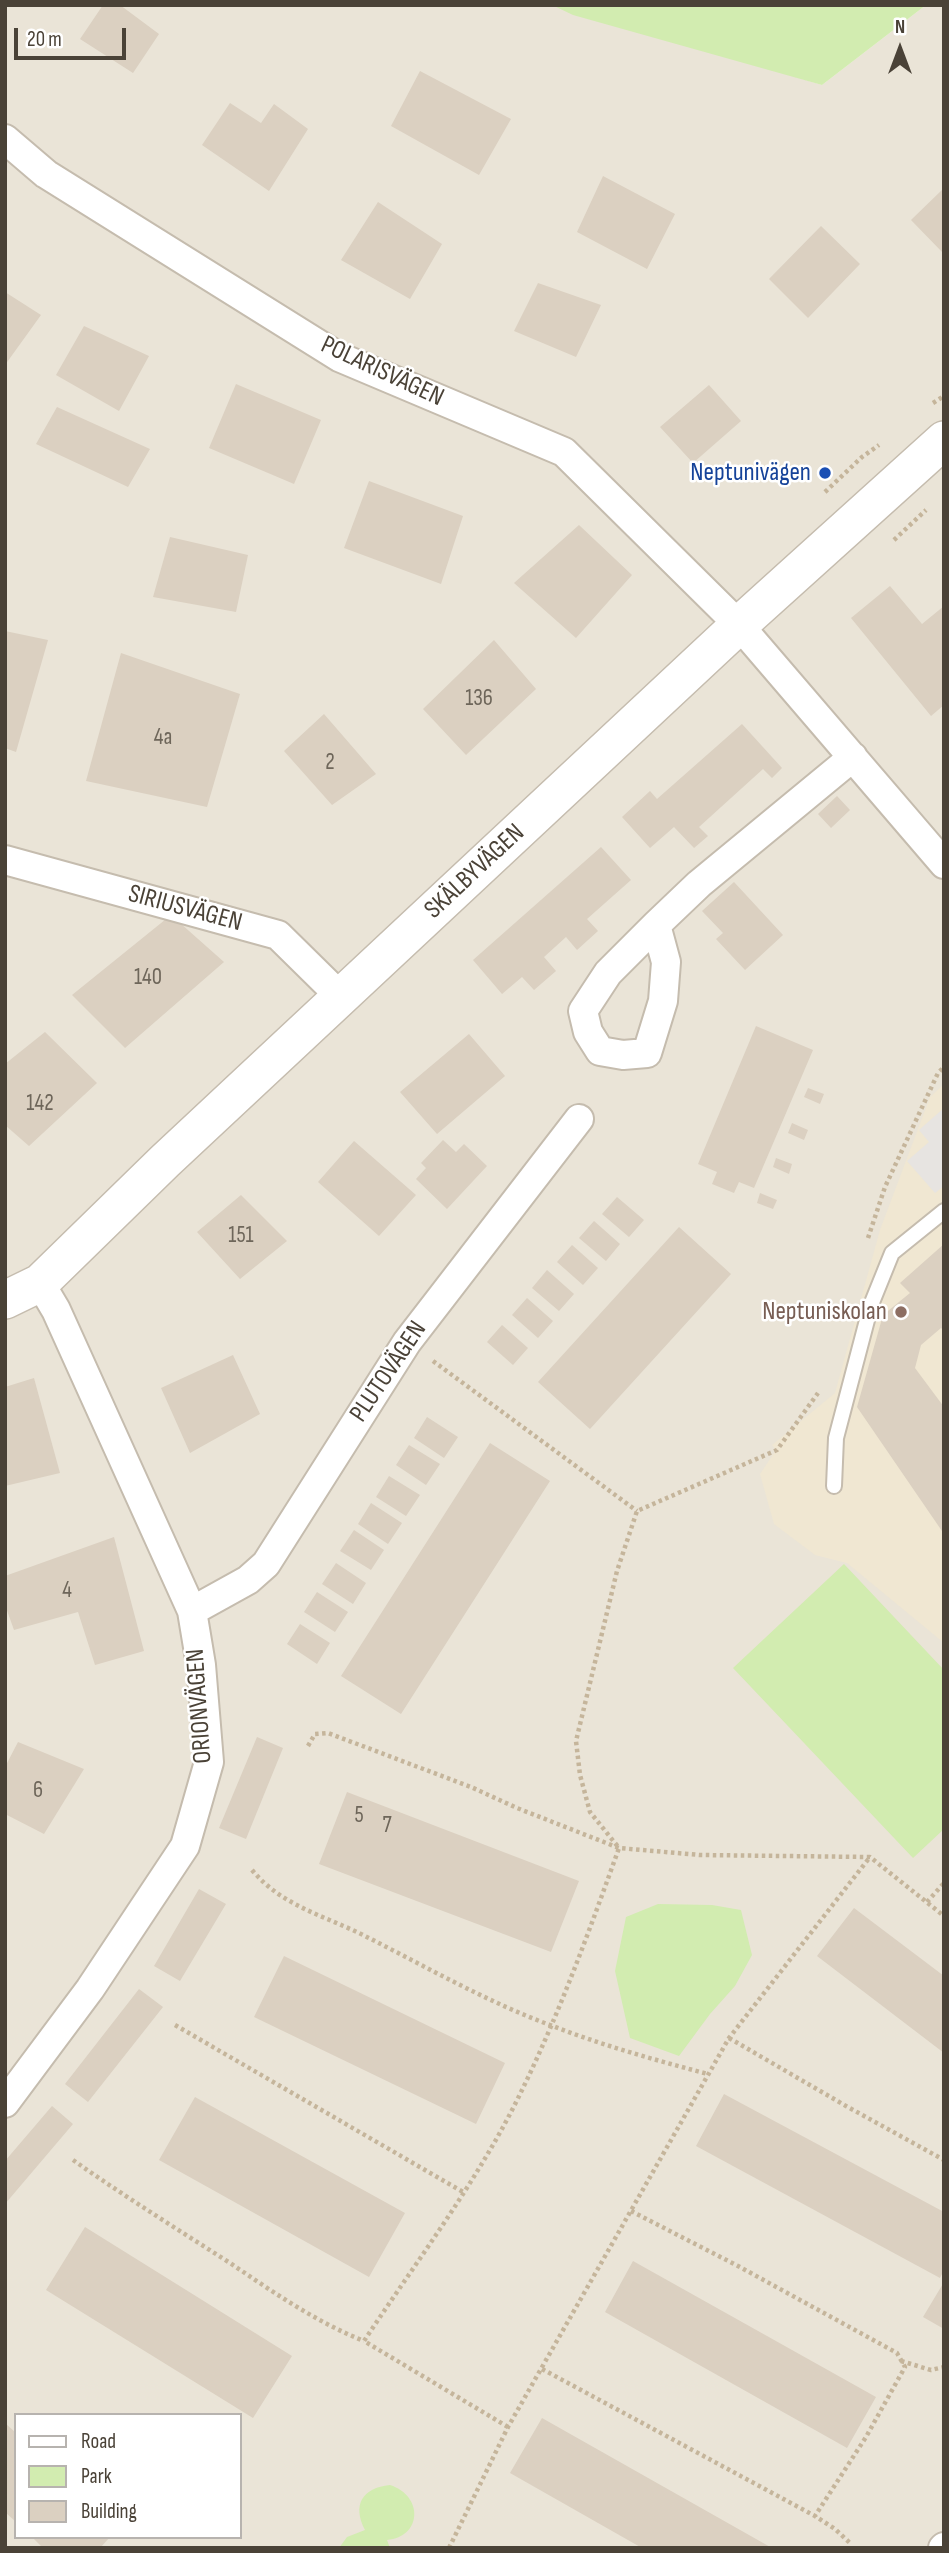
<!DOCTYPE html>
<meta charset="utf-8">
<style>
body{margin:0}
#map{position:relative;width:949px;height:2553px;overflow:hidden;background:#f6f2e9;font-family:"Sofia Sans Condensed",sans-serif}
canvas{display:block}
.frame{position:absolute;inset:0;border:7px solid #4a4237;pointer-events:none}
.legend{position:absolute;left:14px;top:2413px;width:228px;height:126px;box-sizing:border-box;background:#fff;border:2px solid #b7b3af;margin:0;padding:9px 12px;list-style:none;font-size:21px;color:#4a4237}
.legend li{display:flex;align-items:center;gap:14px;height:35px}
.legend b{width:35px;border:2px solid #b7b3af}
.north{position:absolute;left:865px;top:14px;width:70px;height:70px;-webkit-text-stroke:5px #fff;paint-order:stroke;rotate:0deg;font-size:19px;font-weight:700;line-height:28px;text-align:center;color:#4a4237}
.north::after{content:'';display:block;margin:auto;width:24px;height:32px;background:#4a4237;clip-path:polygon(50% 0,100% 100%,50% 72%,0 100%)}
.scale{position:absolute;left:14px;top:28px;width:112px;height:32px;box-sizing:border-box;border:4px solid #4a4237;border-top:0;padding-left:9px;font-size:21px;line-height:24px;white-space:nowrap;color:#4a4237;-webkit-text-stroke:5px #fff;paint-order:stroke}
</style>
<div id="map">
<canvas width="949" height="2553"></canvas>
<div class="frame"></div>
<ul class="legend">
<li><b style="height:9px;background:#fff"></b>Road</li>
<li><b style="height:19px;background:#d2ecb0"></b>Park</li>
<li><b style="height:19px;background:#dbd0c1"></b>Building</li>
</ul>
<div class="north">N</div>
<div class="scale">20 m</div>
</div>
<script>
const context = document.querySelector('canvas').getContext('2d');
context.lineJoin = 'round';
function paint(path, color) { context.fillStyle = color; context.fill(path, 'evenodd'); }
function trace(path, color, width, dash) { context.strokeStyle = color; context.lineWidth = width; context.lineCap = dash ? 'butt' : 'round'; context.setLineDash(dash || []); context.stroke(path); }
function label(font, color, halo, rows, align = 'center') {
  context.font = font + ' "Sofia Sans Condensed",sans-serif'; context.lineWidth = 5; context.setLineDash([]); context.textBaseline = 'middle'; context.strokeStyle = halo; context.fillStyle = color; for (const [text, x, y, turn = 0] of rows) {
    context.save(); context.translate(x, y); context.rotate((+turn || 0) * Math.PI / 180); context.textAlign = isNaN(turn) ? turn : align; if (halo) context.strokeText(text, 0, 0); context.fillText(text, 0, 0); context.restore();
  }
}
paint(new Path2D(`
 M5 5H560L822 85 926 5H944V2548H5ZM16 2415H240V2537H16Z`), '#eae4d7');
paint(new Path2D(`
 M944 1084V1643L847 1563 815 1555 774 1524 760 1474 776 1450 772 1445 835 1393 880 1230 930 1097Z`), '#f0e7d2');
paint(new Path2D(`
 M552 5H926L822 85 573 15Z
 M844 1564 944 1670V1829L913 1858 733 1668Z
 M658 1904 712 1905 741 1910 752 1955 735 1986 710 2014 679 2056 630 2038 615 1971 626 1917Z
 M390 2485C424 2496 422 2537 387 2540L390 2548H339L347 2537 365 2530C352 2505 362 2488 390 2485Z`), '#d2ecb0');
paint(new Path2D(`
 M944 1108V1186L935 1193 907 1161 929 1142 919 1130Z`), '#e7e4e1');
paint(new Path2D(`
 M103 5H120L159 34 133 73 80 39Z
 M420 71 511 119 479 175 391 126Z
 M230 103 261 123 274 104 308 129 269 191 202 145Z
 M603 176 675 214 647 269 577 232Z
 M944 188V254L911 220Z
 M378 202 442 244 410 299 341 260Z
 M821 226 860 264 808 318 769 279Z
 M538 283 601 305 576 357 514 331Z
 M5 292 41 315 5 365Z
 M84 326 149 356 119 411 56 375Z
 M236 384 321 420 294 484 209 448Z
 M709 385 741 421 693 463 660 427Z
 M57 407 150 449 128 487 36 444Z
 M369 481 463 516 441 584 344 548Z
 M579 525 632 575 576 638 514 583Z
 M170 537 248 555 236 612 153 597Z
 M890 586 922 624 944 606V705L931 716 851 618Z
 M5 631 48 640 16 752 5 748Z
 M494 640 536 689 466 755 423 709Z
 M121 653 240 694 207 807 86 781Z
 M324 714 376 774 332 805 284 751Z
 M742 724 782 768 772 778 763 769 699 827 708 836 694 848 674 827 650 848 622 817 650 791 657 799Z
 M837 796 850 810 831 828 818 814Z
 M601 847 631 880 587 919 598 931 577 950 566 937 544 957 556 971 534 990 522 977 502 994 473 960Z
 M734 882 783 935 745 970 716 939 723 933 702 911Z
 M171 915 224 962 125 1048 72 995Z
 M756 1026 813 1050 754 1188 739 1182 734 1193 712 1184 717 1172 698 1164Z
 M45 1032 97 1083 29 1146 5 1125V1064Z
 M469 1034 505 1076 437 1134 400 1092Z
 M808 1088 824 1094 820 1104 804 1097Z
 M792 1123 808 1130 804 1140 788 1133Z
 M443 1140 456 1152 464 1144 487 1166 447 1209 416 1179 426 1168 421 1163Z
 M354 1141 416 1195 379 1236 318 1182Z
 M776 1158 792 1164 789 1174 773 1167Z
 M760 1193 777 1200 773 1209 757 1203Z
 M241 1195 287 1241 240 1279 197 1232Z
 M617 1197 644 1220 629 1237 602 1214Z
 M594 1221 620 1244 606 1261 579 1238Z
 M679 1227 731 1274 590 1429 538 1382Z
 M944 1244V1331L941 1328 921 1345 915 1368 944 1407V1534L857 1407 883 1315 910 1293 900 1283Z
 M572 1245 598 1268 583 1285 557 1262Z
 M547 1270 574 1294 559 1311 532 1288Z
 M527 1298 553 1321 538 1338 512 1315Z
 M502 1325 528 1348 513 1365 487 1342Z
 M233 1355 260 1414 190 1453 161 1388Z
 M34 1378 60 1473 5 1486V1387Z
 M427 1417 458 1437 444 1458 414 1438Z
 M490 1443 550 1481 401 1714 341 1676Z
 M409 1445 440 1464 426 1485 396 1465Z
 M389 1476 420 1495 406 1516 376 1497Z
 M371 1503 402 1523 388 1544 358 1524Z
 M354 1530 384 1550 371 1570 340 1551Z
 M114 1537 144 1651 95 1665 78 1612 14 1630 5 1605V1576Z
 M336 1563 366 1583 353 1604 322 1584Z
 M317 1592 348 1612 335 1632 304 1612Z
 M300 1624 330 1643 317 1664 287 1644Z
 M257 1737 283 1748 246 1839 219 1828Z
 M18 1742 84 1769 44 1834 5 1814V1767Z
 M347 1792 579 1881 551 1952 319 1864Z
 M199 1889 226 1904 180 1981 154 1966Z
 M854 1908 944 1976V2053L817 1956Z
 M284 1956 505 2063 476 2124 254 2017Z
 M139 1989 163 2007 88 2102 65 2084Z
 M724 2094 944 2212V2270L940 2278 696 2146Z
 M195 2097 405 2213 369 2277 159 2160Z
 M52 2106 73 2124 5 2204V2161Z
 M85 2227 292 2356 253 2418 46 2290Z
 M633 2261 876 2397 847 2448 605 2312Z
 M944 2282V2329L923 2317Z
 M542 2418 772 2548H642L510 2473Z
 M5 2423 16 2433V2522L5 2512Z
 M32 2537H110L100 2548H43Z`), '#dbd0c1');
const service = new Path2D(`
 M834 1486 836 1438 871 1305 892 1253 944 1211`);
const minor = new Path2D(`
 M5 139 46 174 339 357 564 452 739 625 944 864
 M5 860 278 935 342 998
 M656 925 608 973 583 1011 588 1032 600 1051 623 1055 647 1053 663 1001 666 962 656 925 699 884 853 757
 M192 1611 248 1580 266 1564 407 1342 579 1119
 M5 2103 90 1989 185 1846 209 1762 201 1665 192 1611 56 1310 40 1283
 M943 2548 944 2547`);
const tertiary = new Path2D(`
 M5 1300 40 1283 165 1161 739 625 944 440`);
trace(service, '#c5bcae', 18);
trace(minor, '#c5bcae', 32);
trace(tertiary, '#c5bcae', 40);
trace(new Path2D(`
 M933 403 944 396
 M825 492 862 457 879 445
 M894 540 926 510
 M868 1238 885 1187 938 1073 944 1067
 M433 1361 637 1511
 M308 1746 315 1734 328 1733 471 1787 517 1808 619 1848 700 1855 870 1857 944 1916
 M252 1870C281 1905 322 1915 361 1934 423 1965 485 2001 550 2025 601 2045 655 2060 708 2074
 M927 1902 944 1883
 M175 2025 463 2192
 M729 2038 846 2106 944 2160
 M73 2160C124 2196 177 2229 230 2263 273 2292 316 2322 364 2341
 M631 2211 738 2266 897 2353 905 2367 866 2437 815 2516
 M901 2361 931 2370 944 2367
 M542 2369 815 2516 835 2529 851 2544
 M508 2427 364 2341C418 2259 480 2178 522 2090 560 2012 590 1929 619 1848L590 1812 580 1775 576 1741 617 1571 637 1511 777 1450 818 1393
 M449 2548 508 2427 729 2038 870 1857`), '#c5b59b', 4.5, [3.5, 3.5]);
trace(service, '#fff', 14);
trace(minor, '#fff', 28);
trace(tertiary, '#fff', 37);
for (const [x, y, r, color] of [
 [825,473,7,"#1a4fb4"],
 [901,1312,7,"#8d6e63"]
]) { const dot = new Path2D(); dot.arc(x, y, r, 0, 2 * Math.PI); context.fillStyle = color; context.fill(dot); trace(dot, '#fff', 2.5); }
label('23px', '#6e665a', null, [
 ["136",479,699],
 ["4a",163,738],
 ["2",330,763],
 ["140",148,978],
 ["142",40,1104],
 ["151",241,1236],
 ["4",67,1591],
 ["6",38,1791],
 ["5",359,1816],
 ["7",387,1826]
]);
label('26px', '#4a4237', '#fff', [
 ["POLARISVÄGEN",382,372,25],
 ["SKÄLBYVÄGEN",475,872,-43],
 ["SIRIUSVÄGEN",185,909,15],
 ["PLUTOVÄGEN",389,1372,-56],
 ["ORIONVÄGEN",200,1706,-94]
]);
label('26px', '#164399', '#fff', [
 ["Neptunivägen",811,473]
], 'right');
label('26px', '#785e54', '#fff', [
 ["Neptuniskolan",887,1312]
], 'right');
</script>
